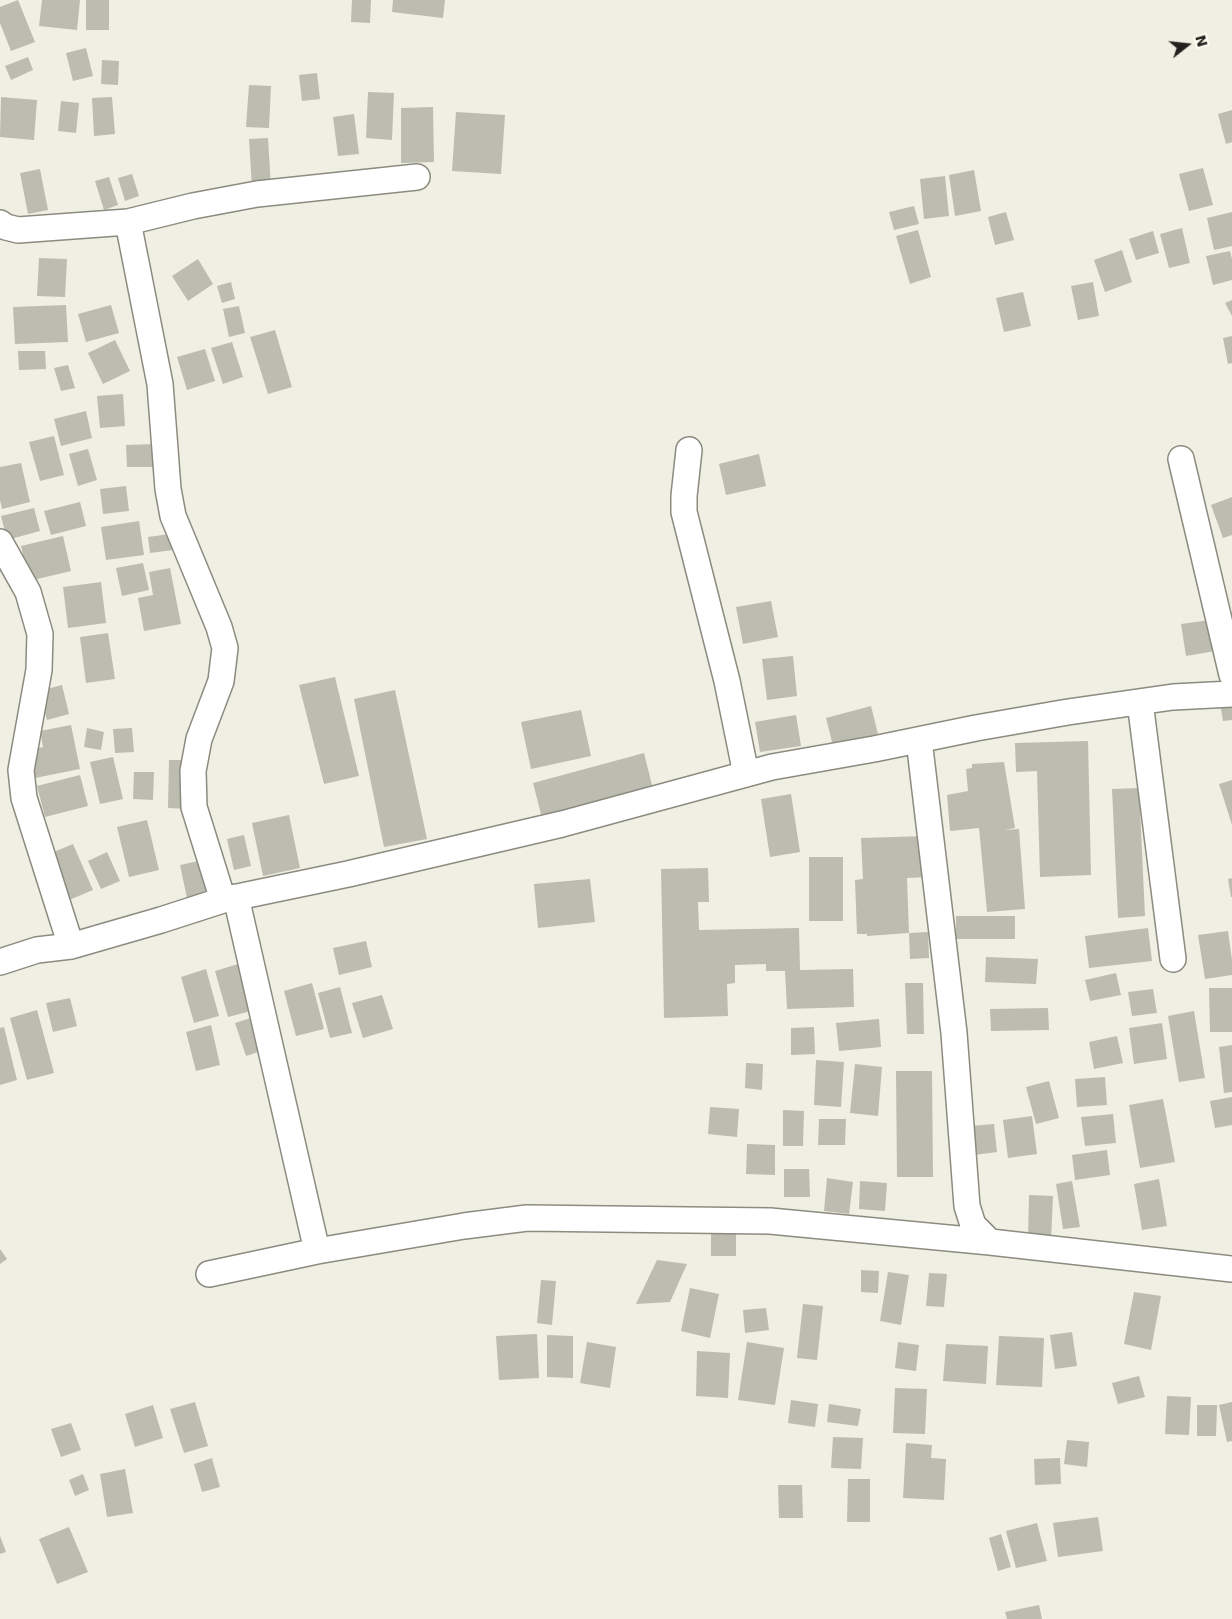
<!DOCTYPE html>
<style>
body{margin:0}
#map{position:relative;width:1232px;height:1619px;overflow:hidden;background:#f0efe3;font-family:"DejaVu Sans",sans-serif}
canvas{display:block}
.north{position:absolute;left:1162px;top:20px;width:50px;height:50px;-webkit-text-stroke:4px #fdfcf0;paint-order:stroke;rotate:74deg;font-size:14px;font-weight:700;line-height:20px;text-align:center;color:#22211d}
.north::after{content:'';display:block;margin:auto;width:18px;height:22px;background:#22211d;clip-path:polygon(50% 0,100% 100%,50% 72%,0 100%)}
</style>
<div id="map">
<canvas width="1232" height="1619"></canvas>
<div class="north">N</div>
</div>
<script>
const context = document.querySelector('canvas').getContext('2d');
context.lineJoin = 'round';
function paint(path, color) { context.fillStyle = color; context.fill(path, 'evenodd'); }
function trace(path, color, width, dash) { context.strokeStyle = color; context.lineWidth = width; context.lineCap = dash ? 'butt' : 'round'; context.setLineDash(dash || []); context.stroke(path); }
paint(new Path2D(`
 M18 0 35 42 11 51 0 23V7Z
 M42 0H80L77 30 39 26Z
 M86 0H109V30H86Z
 M352 0H371L370 23 351 22Z
 M393 0H445L443 18 392 12Z
 M86 48 93 76 73 81 66 53Z
 M28 57 33 70 11 80 5 66Z
 M102 60 119 61 118 85 101 84Z
 M317 73 320 99 302 101 299 75Z
 M249 85 271 86 269 128 246 127Z
 M368 92 394 93 392 140 366 138Z
 M1 97 37 100 34 140 0 137Z
 M112 97 115 134 94 136 92 98Z
 M61 101 79 103 76 133 58 131Z
 M433 107 434 162 401 163V108Z
 M1232 110V142L1226 144 1218 114Z
 M456 112 505 115 501 174 452 171Z
 M354 114 359 154 338 156 333 117Z
 M268 138 271 187 252 188 249 139Z
 M1203 168 1213 205 1189 211 1179 174Z
 M40 169 48 210 28 214 20 173Z
 M974 170 981 211 955 216 949 175Z
 M132 174 139 196 125 201 118 178Z
 M945 176 949 216 924 219 920 179Z
 M109 177 118 205 104 210 95 181Z
 M914 206 919 224 894 230 889 212Z
 M1006 212 1014 240 995 245 988 217Z
 M1232 212V246L1214 250 1207 218Z
 M1182 228 1190 263 1169 268 1160 234Z
 M918 230 931 277 910 284 896 236Z
 M1153 231 1159 253 1136 260 1129 239Z
 M1122 250 1132 282 1105 292 1094 260Z
 M1230 251 1232 259V280L1213 285 1206 256Z
 M39 258 67 259 65 297 37 296Z
 M198 259 213 284 188 301 172 276Z
 M231 282 235 299 222 303 217 286Z
 M1093 282 1099 316 1078 320 1071 286Z
 M1023 292 1031 326 1004 332 996 298Z
 M1232 300V316L1225 303Z
 M66 305 68 342 15 344 13 307Z
 M111 305 119 333 86 342 78 314Z
 M239 306 245 333 229 337 223 309Z
 M275 330 292 387 268 394 250 337Z
 M1232 336V363L1228 364 1223 338Z
 M115 340 130 371 103 384 88 353Z
 M232 342 243 377 223 384 211 348Z
 M205 349 215 381 187 390 177 357Z
 M18 351H45L46 369 19 370Z
 M68 365 75 388 61 391 54 368Z
 M123 394 125 426 100 428 97 396Z
 M86 411 92 438 61 446 54 419Z
 M54 436 64 475 40 481 29 442Z
 M156 444 157 467H127L126 445Z
 M88 449 97 480 78 486 69 454Z
 M759 454 766 486 726 495 719 464Z
 M21 463 30 502 2 509 0 500V467Z
 M126 486 129 511 103 514 100 489Z
 M1232 497V535L1223 538 1211 505Z
 M80 502 86 526 51 535 44 511Z
 M34 508 40 531 7 540 1 516Z
 M139 521 144 555 106 560 101 527Z
 M170 534 173 550 150 553 148 537Z
 M63 536 71 571 29 581 21 546Z
 M143 563 149 590 122 596 116 568Z
 M170 568 181 624 144 631 138 598 153 595 149 572Z
 M101 582 106 623 68 628 63 587Z
 M771 601 778 637 743 644 736 607Z
 M1210 620 1215 651 1186 656 1181 624Z
 M108 633 115 679 86 683 80 637Z
 M793 656 797 696 767 700 762 659Z
 M335 677 359 776 324 784 299 685Z
 M62 685 69 714 47 720 39 691Z
 M395 690 427 839 384 847 354 699Z
 M1232 702V720L1223 721 1220 703Z
 M871 706 878 734 833 746 826 718Z
 M581 710 591 756 531 769 521 722Z
 M796 715 801 746 760 752 755 722Z
 M71 725 80 769 35 778 30 750 43 747 40 731Z
 M87 728 104 732 101 750 84 747Z
 M132 728 134 752 115 753 113 729Z
 M1088 741 1091 875 1040 877 1037 771 1016 772 1015 743Z
 M644 753 654 793 543 822 533 783Z
 M113 757 123 799 100 804 90 762Z
 M169 760H188L187 809 168 808Z
 M1004 762 1015 828 1004 830 1019 829 1025 909 987 912 979 828 950 831 947 795 968 791 966 769 972 768V764Z
 M134 772H154L153 800 133 799Z
 M80 775 88 806 45 817 37 786Z
 M1232 780V825L1219 784Z
 M1139 788 1145 916 1118 918 1112 789Z
 M791 794 800 852 770 857 761 799Z
 M289 815 300 868 263 876 252 823Z
 M147 820 159 870 129 877 117 827Z
 M244 835 251 866 234 870 227 839Z
 M927 836 928 877 907 878 909 933 867 936V934H857L855 880 863 879 861 838Z
 M73 844 93 890 69 900 49 854Z
 M107 852 120 881 101 889 88 861Z
 M809 857H843V921H809Z
 M203 860 211 892 187 898 180 865Z
 M708 868 709 902H698L699 930 799 928 800 970 853 969 854 1007 787 1009 785 971H766V964L735 965V983L727 984 728 1016 664 1018 661 869Z
 M1232 878V897H1231L1228 879Z
 M590 879 595 922 538 928 534 884Z
 M956 916H1015V939H956Z
 M1148 928 1152 961 1089 968 1085 936Z
 M1228 931 1232 960V975L1205 979 1198 935Z
 M928 932 929 958 910 959 909 933Z
 M366 941 372 967 339 975 333 948Z
 M986 957 1038 959 1036 984 985 982Z
 M238 964 251 1011 228 1017 215 971Z
 M206 969 219 1016 194 1023 181 977Z
 M1116 973 1121 995 1090 1001 1085 980Z
 M312 983 324 1029 296 1036 284 991Z
 M905 983H923L924 1034H907Z
 M340 987 352 1033 330 1038 318 993Z
 M1209 988H1232V1032H1210Z
 M1153 989 1157 1013 1132 1016 1128 992Z
 M382 995 393 1029 363 1038 352 1003Z
 M70 998 77 1026 53 1032 46 1003Z
 M1048 1008 1049 1030 991 1031 990 1009Z
 M37 1010 54 1073 27 1080 10 1018Z
 M1194 1011 1205 1078 1179 1082 1168 1016Z
 M254 1017 264 1050 246 1056 235 1023Z
 M879 1019 881 1047 839 1051 836 1023Z
 M1162 1023 1167 1059 1134 1064 1129 1028Z
 M211 1025 220 1065 196 1071 186 1032Z
 M4 1027 17 1080 0 1085V1028Z
 M814 1027 815 1054 791 1055V1028Z
 M1117 1036 1123 1063 1094 1069 1089 1042Z
 M1232 1045V1092L1224 1093 1219 1047Z
 M816 1060 844 1062 841 1107 814 1105Z
 M746 1063 763 1064 762 1090 745 1088Z
 M855 1064 882 1067 878 1116 850 1113Z
 M896 1071H932L933 1177H897Z
 M1105 1077 1107 1105 1077 1107 1075 1079Z
 M1049 1081 1059 1118 1036 1124 1026 1087Z
 M1232 1097V1125L1215 1128 1210 1101Z
 M1163 1099 1175 1162 1140 1168 1129 1105Z
 M710 1107 739 1109 737 1137 708 1134Z
 M783 1110 804 1111 803 1146H783Z
 M1113 1114 1116 1143 1085 1146 1081 1117Z
 M1032 1116 1037 1154 1008 1158 1003 1120Z
 M819 1119H846L845 1145H818Z
 M994 1124 997 1152 974 1155 970 1126Z
 M747 1144 775 1145V1175L746 1174Z
 M1107 1150 1110 1175 1075 1180 1072 1155Z
 M784 1169H809L810 1197H784Z
 M827 1178 853 1182 849 1214 824 1211Z
 M1159 1179 1167 1226 1142 1230 1134 1184Z
 M860 1181 887 1183 885 1211 859 1209Z
 M1072 1181 1080 1227 1063 1229 1056 1184Z
 M1029 1195 1053 1196 1051 1241 1028 1240Z
 M711 1227 736 1228V1256H711Z
 M0 1249 7 1259 0 1264Z
 M657 1260 687 1264 670 1302 636 1304Z
 M861 1270 879 1271 878 1293 861 1292Z
 M888 1272 909 1275 901 1325 880 1321Z
 M929 1273 947 1274 944 1307 926 1306Z
 M541 1280 556 1281 552 1325 537 1323Z
 M690 1288 719 1294 710 1338 681 1331Z
 M1134 1292 1161 1296 1151 1350 1124 1344Z
 M803 1304 823 1306 817 1360 797 1358Z
 M766 1308 769 1330 745 1333 743 1310Z
 M1072 1332 1077 1366 1055 1369 1050 1335Z
 M537 1334 539 1378 499 1380 496 1336Z
 M547 1335 573 1336V1378L547 1377Z
 M999 1336 1044 1338 1042 1387 996 1385Z
 M587 1342 616 1347 610 1388 580 1383Z
 M747 1342 784 1348 775 1405 738 1400Z
 M898 1342 919 1345 916 1371 895 1368Z
 M946 1344 988 1346 986 1384 943 1381Z
 M697 1351 730 1353 728 1398 696 1396Z
 M1139 1376 1145 1397 1118 1404 1112 1383Z
 M895 1388 927 1389 925 1434 893 1433Z
 M1167 1396 1191 1397 1189 1435 1165 1434Z
 M791 1400 818 1404 815 1427 788 1423Z
 M195 1402 208 1446 184 1453 170 1409Z
 M1232 1402V1441L1227 1442 1219 1405Z
 M829 1404 861 1409 858 1426 827 1422Z
 M153 1405 163 1438 135 1447 125 1414Z
 M1197 1405H1217L1216 1436H1197Z
 M71 1423 81 1450 61 1457 51 1429Z
 M833 1437 863 1438 861 1469 831 1468Z
 M1067 1440 1089 1442 1087 1467 1064 1464Z
 M906 1443 932 1445 931 1458 946 1459 944 1500 903 1498Z
 M212 1458 220 1487 202 1492 194 1464Z
 M1060 1458 1061 1484 1035 1485 1034 1459Z
 M125 1469 133 1513 107 1517 100 1474Z
 M83 1474 89 1490 75 1496 69 1480Z
 M848 1479H870V1522H847Z
 M778 1485H802L803 1518H779Z
 M1098 1517 1103 1551 1058 1557 1053 1523Z
 M1037 1523 1047 1561 1016 1568 1006 1531Z
 M69 1527 88 1572 57 1584 39 1539Z
 M1001 1534 1011 1567 998 1571 989 1538Z
 M0 1536 6 1552 0 1554Z
 M1039 1605 1042 1619H1007L1005 1612Z`), '#bdbcb0');
const minor = new Path2D(`
 M128 222 193 206 257 194 417 177
 M0 223 6 227 18 230 128 222 160 384 168 489 173 516 219 627 225 648 221 681 199 739 193 771 194 807 223 900
 M689 450 684 496V512L727 681 746 774
 M1181 459 1232 675
 M0 542 28 592 40 634 39 670 21 770 24 798 71 946
 M1140 702 1173 959
 M919 740 954 1033 967 1206 973 1225 990 1242 1232 1269
 M236 897 317 1251
 M0 962 37 950 71 946 161 920 223 900 348 874 562 824 772 767 874 749 976 728 1068 712 1173 697 1232 694
 M209 1274 317 1251 464 1226 527 1218 770 1221 990 1242`);
trace(minor, '#8c8b80', 28);
trace(minor, '#fff', 25);
</script>
